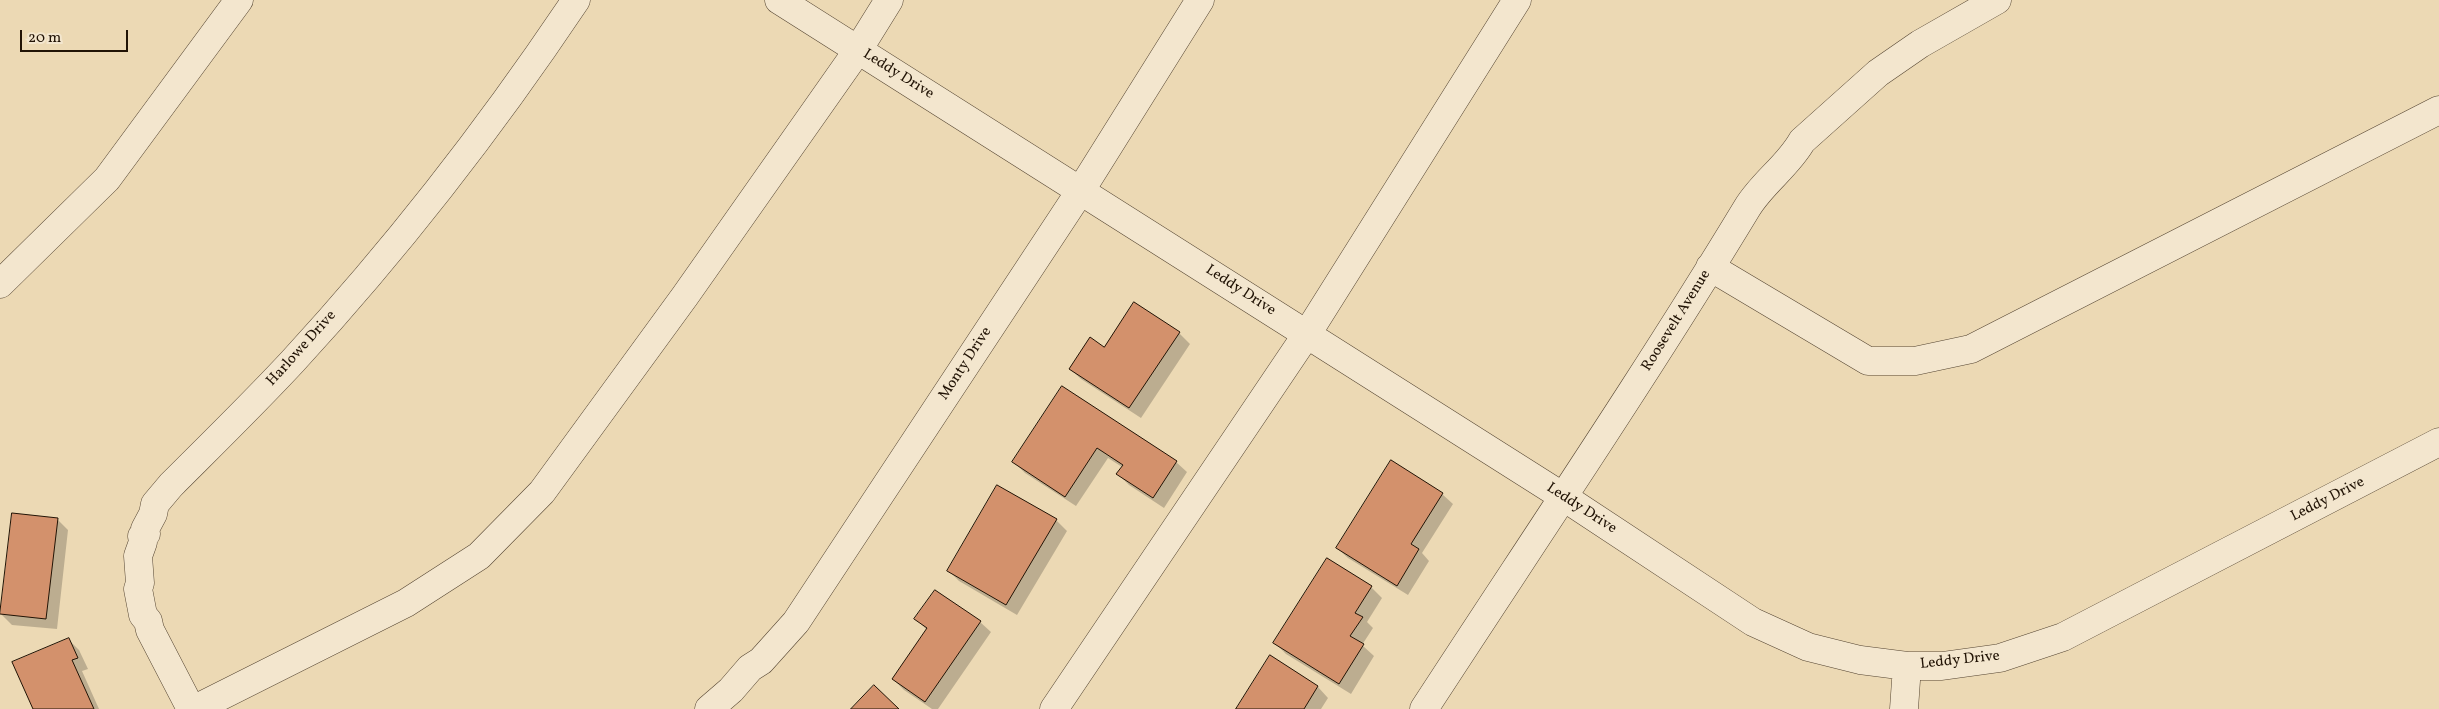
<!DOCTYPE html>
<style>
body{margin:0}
#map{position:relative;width:2439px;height:709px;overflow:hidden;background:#ecd9b4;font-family:Vollkorn,serif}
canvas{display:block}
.scale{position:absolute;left:20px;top:30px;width:108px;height:22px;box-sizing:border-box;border:2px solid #211305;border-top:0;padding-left:6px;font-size:15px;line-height:18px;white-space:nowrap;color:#211305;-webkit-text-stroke:4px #f3e6ce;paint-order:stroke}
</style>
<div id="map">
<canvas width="2439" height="709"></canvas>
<div class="scale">20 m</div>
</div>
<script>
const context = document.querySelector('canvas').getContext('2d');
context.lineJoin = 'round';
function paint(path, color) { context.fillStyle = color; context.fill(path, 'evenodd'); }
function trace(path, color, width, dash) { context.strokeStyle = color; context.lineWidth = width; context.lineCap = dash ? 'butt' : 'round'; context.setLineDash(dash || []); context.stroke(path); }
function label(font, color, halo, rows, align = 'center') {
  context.font = font + ' Vollkorn,serif'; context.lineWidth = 4; context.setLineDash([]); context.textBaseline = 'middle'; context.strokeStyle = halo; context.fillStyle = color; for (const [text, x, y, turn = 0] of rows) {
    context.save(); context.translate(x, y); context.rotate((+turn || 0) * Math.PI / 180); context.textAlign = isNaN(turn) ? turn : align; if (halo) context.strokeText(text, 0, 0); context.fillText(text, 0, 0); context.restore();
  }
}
paint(new Path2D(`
 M1135 303 1179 333 1190 344 1141 418 1081 379 1070 369 1105 348Z
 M1062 388 1176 462 1187 472 1164 508 1129 485 1118 474 1122 467 1108 458 1076 506 1025 473 1014 462Z
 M1442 494 1453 504 1422 553 1429 561 1408 595 1348 558 1337 548Z
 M57 519 68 530 57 629 12 625 1 614Z
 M1056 520 1067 531 1017 615 959 581 948 570Z
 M1371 587 1382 598 1367 622 1373 628 1362 645 1374 656 1351 694 1286 654 1275 643Z
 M916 619 980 622 991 632 938 709H932L904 690 893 679 927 630Z
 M68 639 79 650 88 669 82 671 99 709H34Z
 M1271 657 1318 687 1328 698 1321 709H1237Z`), '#0003');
const building = new Path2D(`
 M1134 302 1180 332 1129 408 1069 369 1090 337 1104 347Z
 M1062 386 1177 461 1153 498 1116 474 1123 465 1097 448 1065 497 1012 462Z
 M1391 460 1443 493 1411 544 1419 549 1397 586 1336 548Z
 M997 485 1057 519 1006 605 947 571Z
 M12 513 58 518 46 619 0 614Z
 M1327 558 1372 586 1355 613 1363 617 1350 636 1364 644 1339 684 1273 643Z
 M935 590 981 621 925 702 892 679 927 628 914 619Z
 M69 638 78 658 72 660 94 709H33L12 662Z
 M1270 655 1318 686 1304 709H1236Z
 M874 685 899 709H851Z`);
paint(building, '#d3916c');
trace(building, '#211305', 1);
const minor = new Path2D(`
 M779 0 1562 496 1753 622 1808 647 1860 660 1907 666H1942L2000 658 2063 637 2439 442
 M1710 267 1868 361H1915L1971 349 2439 110
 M0 284 107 179 239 0
 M191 709 150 630 148 621 143 615 138 589 140 583 138 556 143 542 142 536 146 534 145 529 153 514 155 504 171 485C212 444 254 403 293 361 397 248 491 127 576 0
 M195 709 406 603 479 556 542 492 685 296 858 50 889 0
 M709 709 731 690 750 668 761 661 796 622 1081 190 1200 0
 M1054 709 1307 334 1517 0
 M1424 709C1532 543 1644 378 1747 208 1762 183 1788 166 1802 141L1878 73 1920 44 1997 0
 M1904 709 1907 666`);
trace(minor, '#544431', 29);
trace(minor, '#f3e6ce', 28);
label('15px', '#211305', '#f3e6ce', [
 ["Leddy Drive",898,75,32],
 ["Leddy Drive",1240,291,33],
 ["Roosevelt Avenue",1677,321,-58],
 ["Harlowe Drive",302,349,-48],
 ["Monty Drive",966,364,-57],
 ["Leddy Drive",2328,500,-27],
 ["Leddy Drive",1581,509,33],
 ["Leddy Drive",1960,661,-6]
]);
</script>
